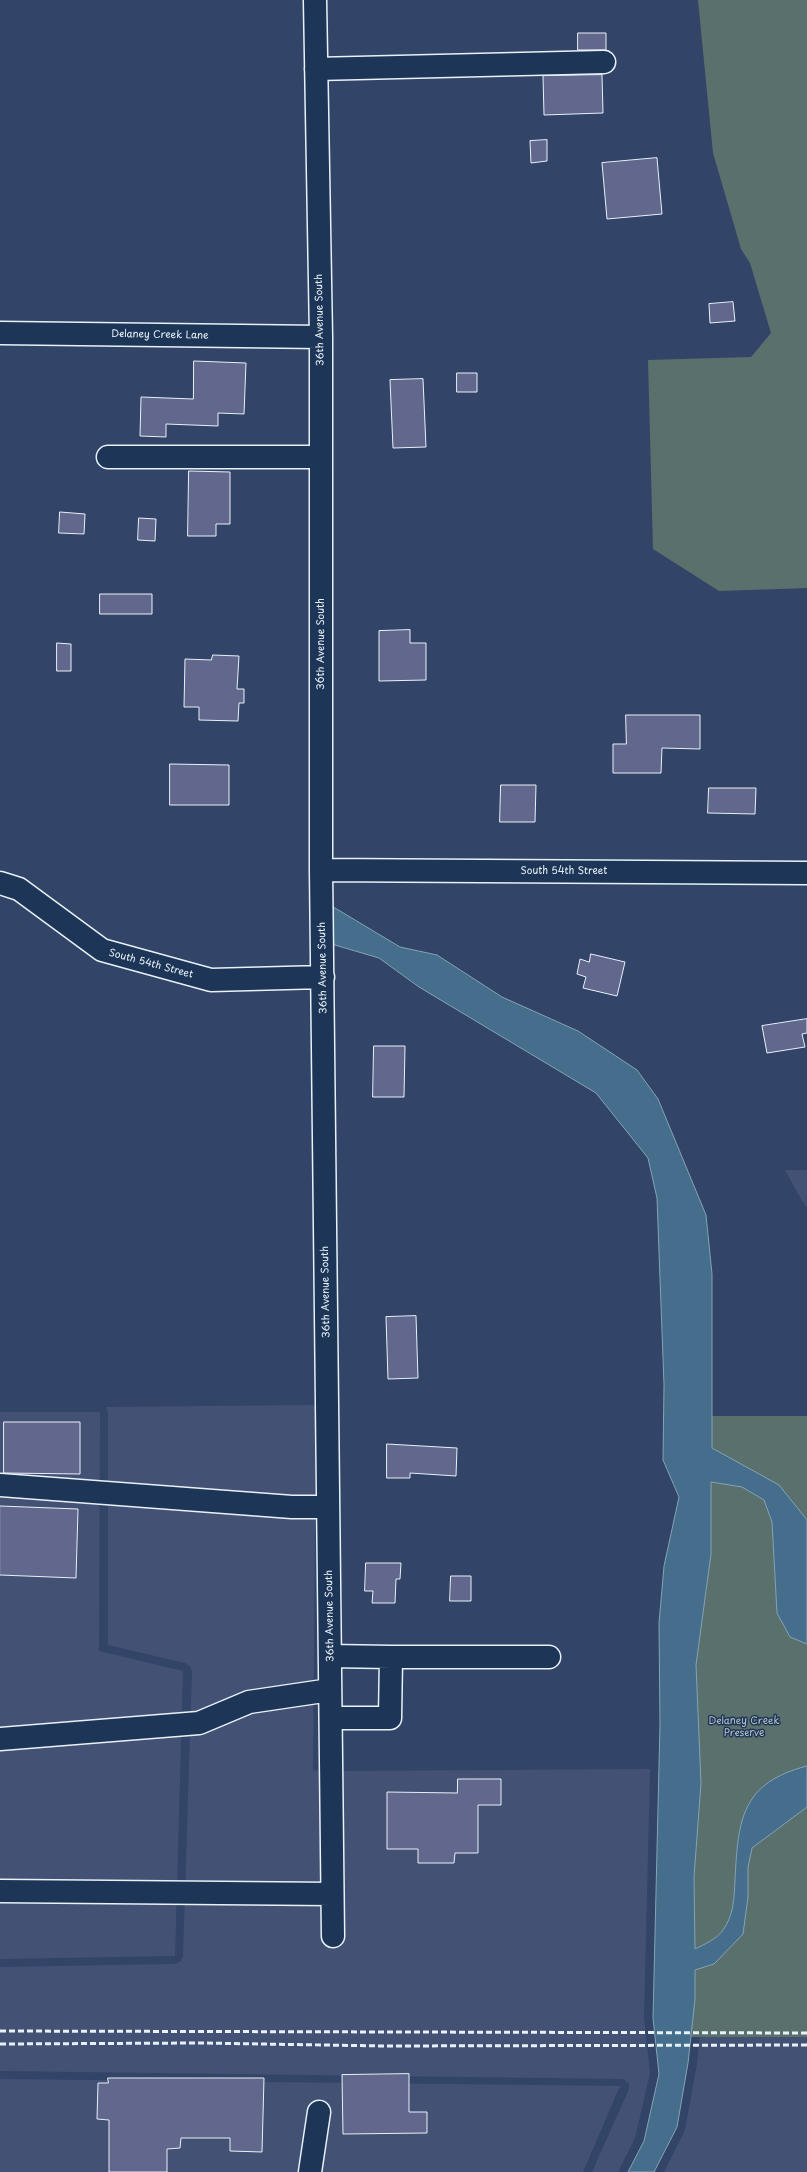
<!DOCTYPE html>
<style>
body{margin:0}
canvas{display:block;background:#324467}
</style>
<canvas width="807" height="2172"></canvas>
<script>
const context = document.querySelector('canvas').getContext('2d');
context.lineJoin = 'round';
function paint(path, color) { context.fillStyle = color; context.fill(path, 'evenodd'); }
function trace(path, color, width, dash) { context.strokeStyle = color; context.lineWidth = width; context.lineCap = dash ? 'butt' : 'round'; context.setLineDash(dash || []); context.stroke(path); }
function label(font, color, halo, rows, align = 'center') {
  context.font = font + ' "Playpen Sans",sans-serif'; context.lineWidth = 3; context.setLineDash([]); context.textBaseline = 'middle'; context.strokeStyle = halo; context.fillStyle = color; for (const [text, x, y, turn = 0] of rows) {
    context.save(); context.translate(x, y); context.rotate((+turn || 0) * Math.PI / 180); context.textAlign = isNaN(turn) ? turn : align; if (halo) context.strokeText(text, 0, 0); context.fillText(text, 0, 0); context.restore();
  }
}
paint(new Path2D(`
 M785 1170H807V1208L800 1197Z
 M316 1405 313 1770 321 1771 322 1945H343L342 1771 650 1769 644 2018 650 2073 635 2138 618 2172H592L629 2089V2084L623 2079 0 2071V1967L175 1964 180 1962 183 1956 192 1671 190 1666 185 1663 108 1645V1412L106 1407Z
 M0 1412H100L99 1651 183 1671 175 1956 0 1959Z
 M807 2033V2172H664L685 2130 697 2064 700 2034Z
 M0 2079 620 2086 583 2172H0Z`), '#435175');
paint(new Path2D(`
 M698 0H807V588L719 591 653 549 648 360 751 357 771 333 750 263 741 249 713 153Z
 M682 1416H807V2037H680Z`), '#5a706c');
const water = new Path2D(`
 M330 905 400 947 437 955 502 997 578 1031 637 1070 658 1099 706 1215 712 1274V1448L779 1485 807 1520V1644L790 1637 777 1613 772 1522 764 1500 742 1487 711 1482V1554L696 1665 701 1783 694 1877 695 1949C705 1944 717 1939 723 1930 734 1915 734 1898 735 1880 738 1820 741 1783 807 1766V1807L752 1848 748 1867V1897L743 1934 714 1964 695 1970V1999L688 2063 677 2127 654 2172H628L644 2141 659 2074 653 2018 660 1724 659 1623 664 1566 679 1497 663 1460 664 1385 657 1198 648 1158 596 1093 419 987 379 958 328 943Z`);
paint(water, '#446e8b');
trace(water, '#86a2b7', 1);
const building = new Path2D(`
 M578 33H606V50H578Z
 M602 75 603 113 544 115 543 76Z
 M547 140V161L531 163 530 141Z
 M657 158 662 214 607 219 602 163Z
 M733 302 735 321 710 323 709 304Z
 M194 361 246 363 244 414 218 413V426L166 424V437L140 436 141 397 193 399Z
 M457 373H477V392H457Z
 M423 379 426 447 393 448 390 380Z
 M189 471 230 472V524H216V536H188Z
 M60 512 85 514 84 534 59 533Z
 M139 518 156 519 155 541 138 540Z
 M100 594H152V614H100Z
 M410 630V643H426V680L379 681V631Z
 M57 643 71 644V671H57Z
 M213 655 239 656 237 689H244V703H239L238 721 199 720V707H184L185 659 211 660Z
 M626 715H700V749L662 748 661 773H613V744H626Z
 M170 764 229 765V805H170Z
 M501 785H536L535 822H500Z
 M709 788H756L755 814 708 813Z
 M591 954 625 962 617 996 583 988 586 977 577 974 580 959 589 962Z
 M807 1019V1033L802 1034 805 1047 767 1053 762 1026Z
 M374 1046H405L404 1097H373Z
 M416 1316 418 1378 388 1379 386 1317Z
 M4 1422H80V1474L4 1473Z
 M387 1444 457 1448 456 1476 410 1473V1478H387Z
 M0 1506 78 1509 76 1578 0 1575Z
 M366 1563H401L400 1579H396L395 1603H372L373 1591H365Z
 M451 1576H471V1601H450Z
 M458 1779H501V1805H478V1853H455L454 1863H418V1849H387V1792L457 1793Z
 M409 2074V2112H427V2133L343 2134 342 2075Z
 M108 2078H264L262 2152 230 2151V2138H181L180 2148 167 2149V2172H109V2120L97 2119 98 2083H108Z`);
paint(building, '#62678d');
trace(building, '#e8f1f8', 1);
const minor = new Path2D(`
 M315 0 321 337V870L333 1936
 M316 69 604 62
 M0 333 321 337
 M108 457H321
 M321 870 807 873
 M0 883 19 889 102 950 211 980 323 977
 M0 1485 292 1507H328
 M330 1656 391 1657 390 1718H331
 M391 1657H549
 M0 1739 199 1723 249 1702 330 1690
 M0 1891 332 1894
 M310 2172 319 2112`);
trace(minor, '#e8f1f8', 25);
trace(minor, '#1d3557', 22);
trace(new Path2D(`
 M0 2031 807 2033
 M0 2044 200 2043 384 2046 807 2045`), '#e8f1f8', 3, [6, 3]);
label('10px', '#e8f1f8', '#1d3557', [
 ["36th Avenue South",320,320,-91],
 ["Delaney Creek Lane",160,335,1],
 ["36th Avenue South",321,644,-90],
 ["South 54th Street",564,871],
 ["South 54th Street",151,964,15],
 ["36th Avenue South",323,968,-91],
 ["36th Avenue South",326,1292,-91],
 ["36th Avenue South",330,1616,-91]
]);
label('10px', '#b6c4c7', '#1d3557', [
 ["Delaney Creek",744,1721],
 ["Preserve",744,1733]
]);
</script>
